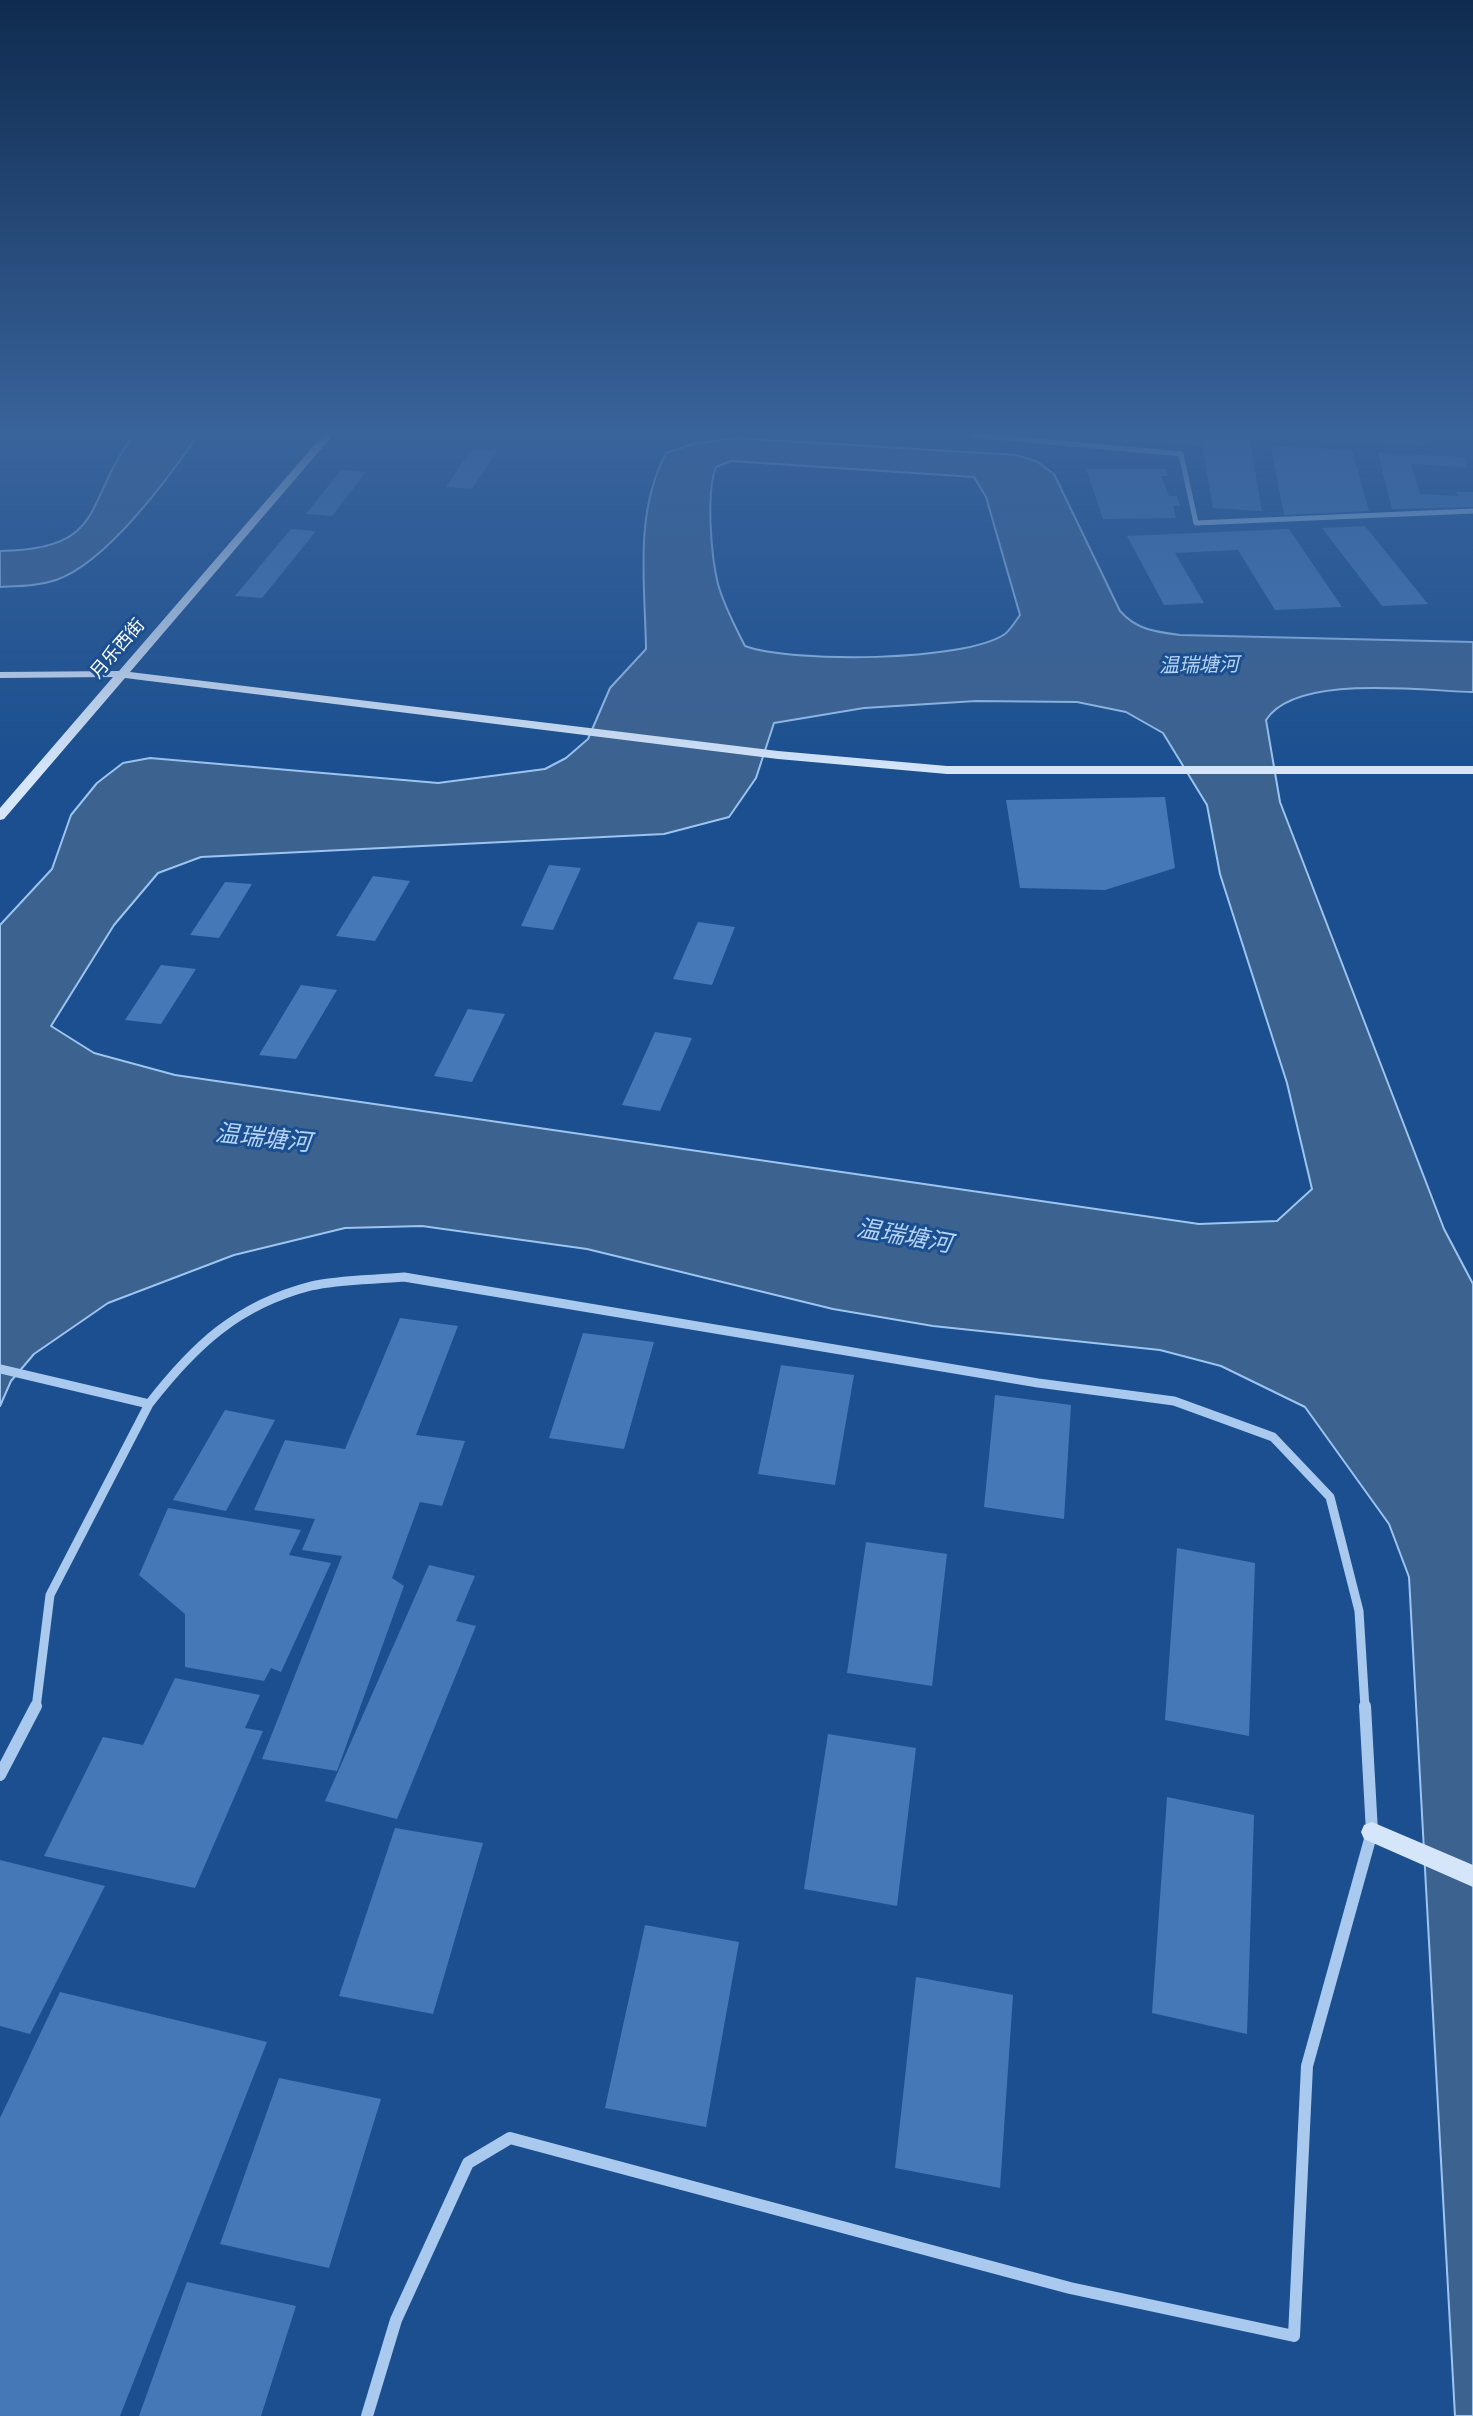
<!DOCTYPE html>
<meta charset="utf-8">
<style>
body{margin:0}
canvas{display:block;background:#1b4f8f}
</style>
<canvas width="1473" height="2416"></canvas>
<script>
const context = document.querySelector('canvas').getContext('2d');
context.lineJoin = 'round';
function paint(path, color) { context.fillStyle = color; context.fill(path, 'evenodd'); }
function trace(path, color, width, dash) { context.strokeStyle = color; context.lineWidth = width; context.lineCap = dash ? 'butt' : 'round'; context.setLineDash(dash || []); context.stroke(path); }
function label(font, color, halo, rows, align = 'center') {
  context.font = font + ' Helvetica,"Noto Sans SC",sans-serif'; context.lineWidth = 6; context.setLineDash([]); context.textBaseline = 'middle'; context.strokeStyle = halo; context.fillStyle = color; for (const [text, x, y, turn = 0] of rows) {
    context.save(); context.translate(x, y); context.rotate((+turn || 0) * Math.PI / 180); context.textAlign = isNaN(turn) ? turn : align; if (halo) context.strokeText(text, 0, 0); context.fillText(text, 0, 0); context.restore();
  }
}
const water = new Path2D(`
 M134 435H198C168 479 106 563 56 580 38 586 19 586 0 587V551C109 550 83 500 134 435Z
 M735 438 1016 455 1036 461 1054 474 1120 611C1137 630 1156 632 1180 635L1473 642V692C1422 691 1296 673 1266 720L1280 802 1444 1229 1473 1284V2416H1455L1409 1577 1389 1524 1305 1407 1221 1366 1160 1350 933 1326 833 1309 587 1249 422 1226 345 1228 234 1255 108 1303 34 1354 11 1381 0 1406V925L52 869 71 815 97 783 123 763 150 758 438 783 545 769 566 758 588 739 610 688 646 649C645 583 634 514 666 453L693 444ZM731 461 974 477 986 497 1020 615C1016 621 1010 630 1005 634 964 662 791 663 745 646 735 626 724 606 718 584 711 556 706 492 716 467ZM976 701 1077 702 1126 712 1163 733 1207 805 1220 874 1287 1083 1312 1189 1277 1221 1199 1224 175 1075 94 1053 51 1026 114 925 158 873 201 857 664 834 729 817 756 778 774 723 864 708Z`);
paint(water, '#3c6290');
trace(water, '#9cc4f0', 2);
paint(new Path2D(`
 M1069 435H1249L1262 511 1213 508 1202 445 1087 439Z
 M1266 435H1424L1427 445 1267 438Z
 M1271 446 1352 450 1369 511 1284 515Z
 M472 449 497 451 472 489 446 487Z
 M1378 453 1464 457 1466 467 1411 464 1420 494 1458 496 1456 492H1473V507L1392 509Z
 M1086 469H1166L1168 476H1161L1169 496H1177L1180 506H1173L1176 518 1103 519Z
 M341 470 366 472 332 516 306 514Z
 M1365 526 1428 604 1382 606 1322 528Z
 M291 529 316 531 262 598 235 596Z
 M1289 529 1342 607 1275 610 1238 550 1175 553 1204 603 1164 605 1127 536Z
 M1165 797 1175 868 1105 890 1020 888 1006 800Z
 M549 865 581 868 553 930 521 926Z
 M373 876 410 881 375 941 336 936Z
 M225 882 252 884 219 938 190 935Z
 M698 922 735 927 712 985 673 979Z
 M161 965 196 969 161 1024 125 1020Z
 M301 985 337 990 296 1059 259 1055Z
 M468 1009 505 1014 472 1082 434 1076Z
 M655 1032 692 1038 660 1111 622 1105Z
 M400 1318 458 1326 416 1435 465 1441 442 1506 420 1502 392 1578 404 1586 337 1771 262 1759 342 1556 302 1550 315 1519 254 1510 285 1440 345 1449Z
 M583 1333 654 1342 624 1449 549 1438Z
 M781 1365 854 1375 835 1485 758 1474Z
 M995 1395 1071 1405 1064 1519 984 1507Z
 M225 1410 275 1420 226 1511 173 1500Z
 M168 1508 301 1530 289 1555 331 1563 281 1672 271 1668 264 1681 185 1667V1614L139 1575Z
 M866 1542 947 1554 932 1686 847 1673Z
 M1177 1548 1255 1563 1249 1736 1165 1720Z
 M429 1565 475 1576 456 1621 476 1626 397 1819 325 1801Z
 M175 1678 260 1695 245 1728 263 1731 195 1888 44 1856 103 1737 143 1745Z
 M828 1734 916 1748 897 1906 804 1889Z
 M1167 1797 1254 1815 1247 2034 1152 2013Z
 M395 1828 483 1843 433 2014 339 1996Z
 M0 1860 105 1886 30 2034 0 2026Z
 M645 1925 739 1942 706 2127 605 2108Z
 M916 1977 1013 1995 1000 2188 895 2168Z
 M60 1992 267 2042 120 2416H0V2118Z
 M279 2078 381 2099 329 2268 220 2244Z
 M187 2282 296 2306 261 2416H139Z`), '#4478b7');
trace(new Path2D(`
 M973 435 1181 454 1196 523 1473 511`), '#a9c9ee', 5);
trace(new Path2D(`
 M0 1369 149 1404
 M36 1708 50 1595 149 1404C194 1346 237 1305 311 1286 340 1279 374 1280 404 1277L1038 1383 1174 1401 1273 1437 1330 1497 1359 1611 1365 1708`), '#a9c9ee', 9);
trace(new Path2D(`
 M0 1775 36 1706
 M367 2416 396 2320 468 2163 510 2138 1070 2288 1294 2336 1307 2066 1372 1832 1365 1706`), '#a9c9ee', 12);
paint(new Path2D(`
 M323 435H333L130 672 778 751 947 766H1473V774H947L778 759 125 678 4 819 0 820V808L113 677 0 678V672L119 671Z
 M1372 1822 1473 1865V1887L1364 1839 1361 1832 1364 1825Z`), '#d6e6fa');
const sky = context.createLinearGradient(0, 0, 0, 773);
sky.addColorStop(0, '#0f2b4f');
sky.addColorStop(0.56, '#39639b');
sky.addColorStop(1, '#39639b00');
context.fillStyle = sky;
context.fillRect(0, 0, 1473, 773);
label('18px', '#fff', '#1b4f8f', [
 ["月乐西街",118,649,-49]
]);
label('italic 20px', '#b5d3f5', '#1b4f8f', [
 ["温瑞塘河",1199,666,-1]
]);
label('italic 24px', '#b5d3f5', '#1b4f8f', [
 ["温瑞塘河",263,1139,6],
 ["温瑞塘河",904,1237,10]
]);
</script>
